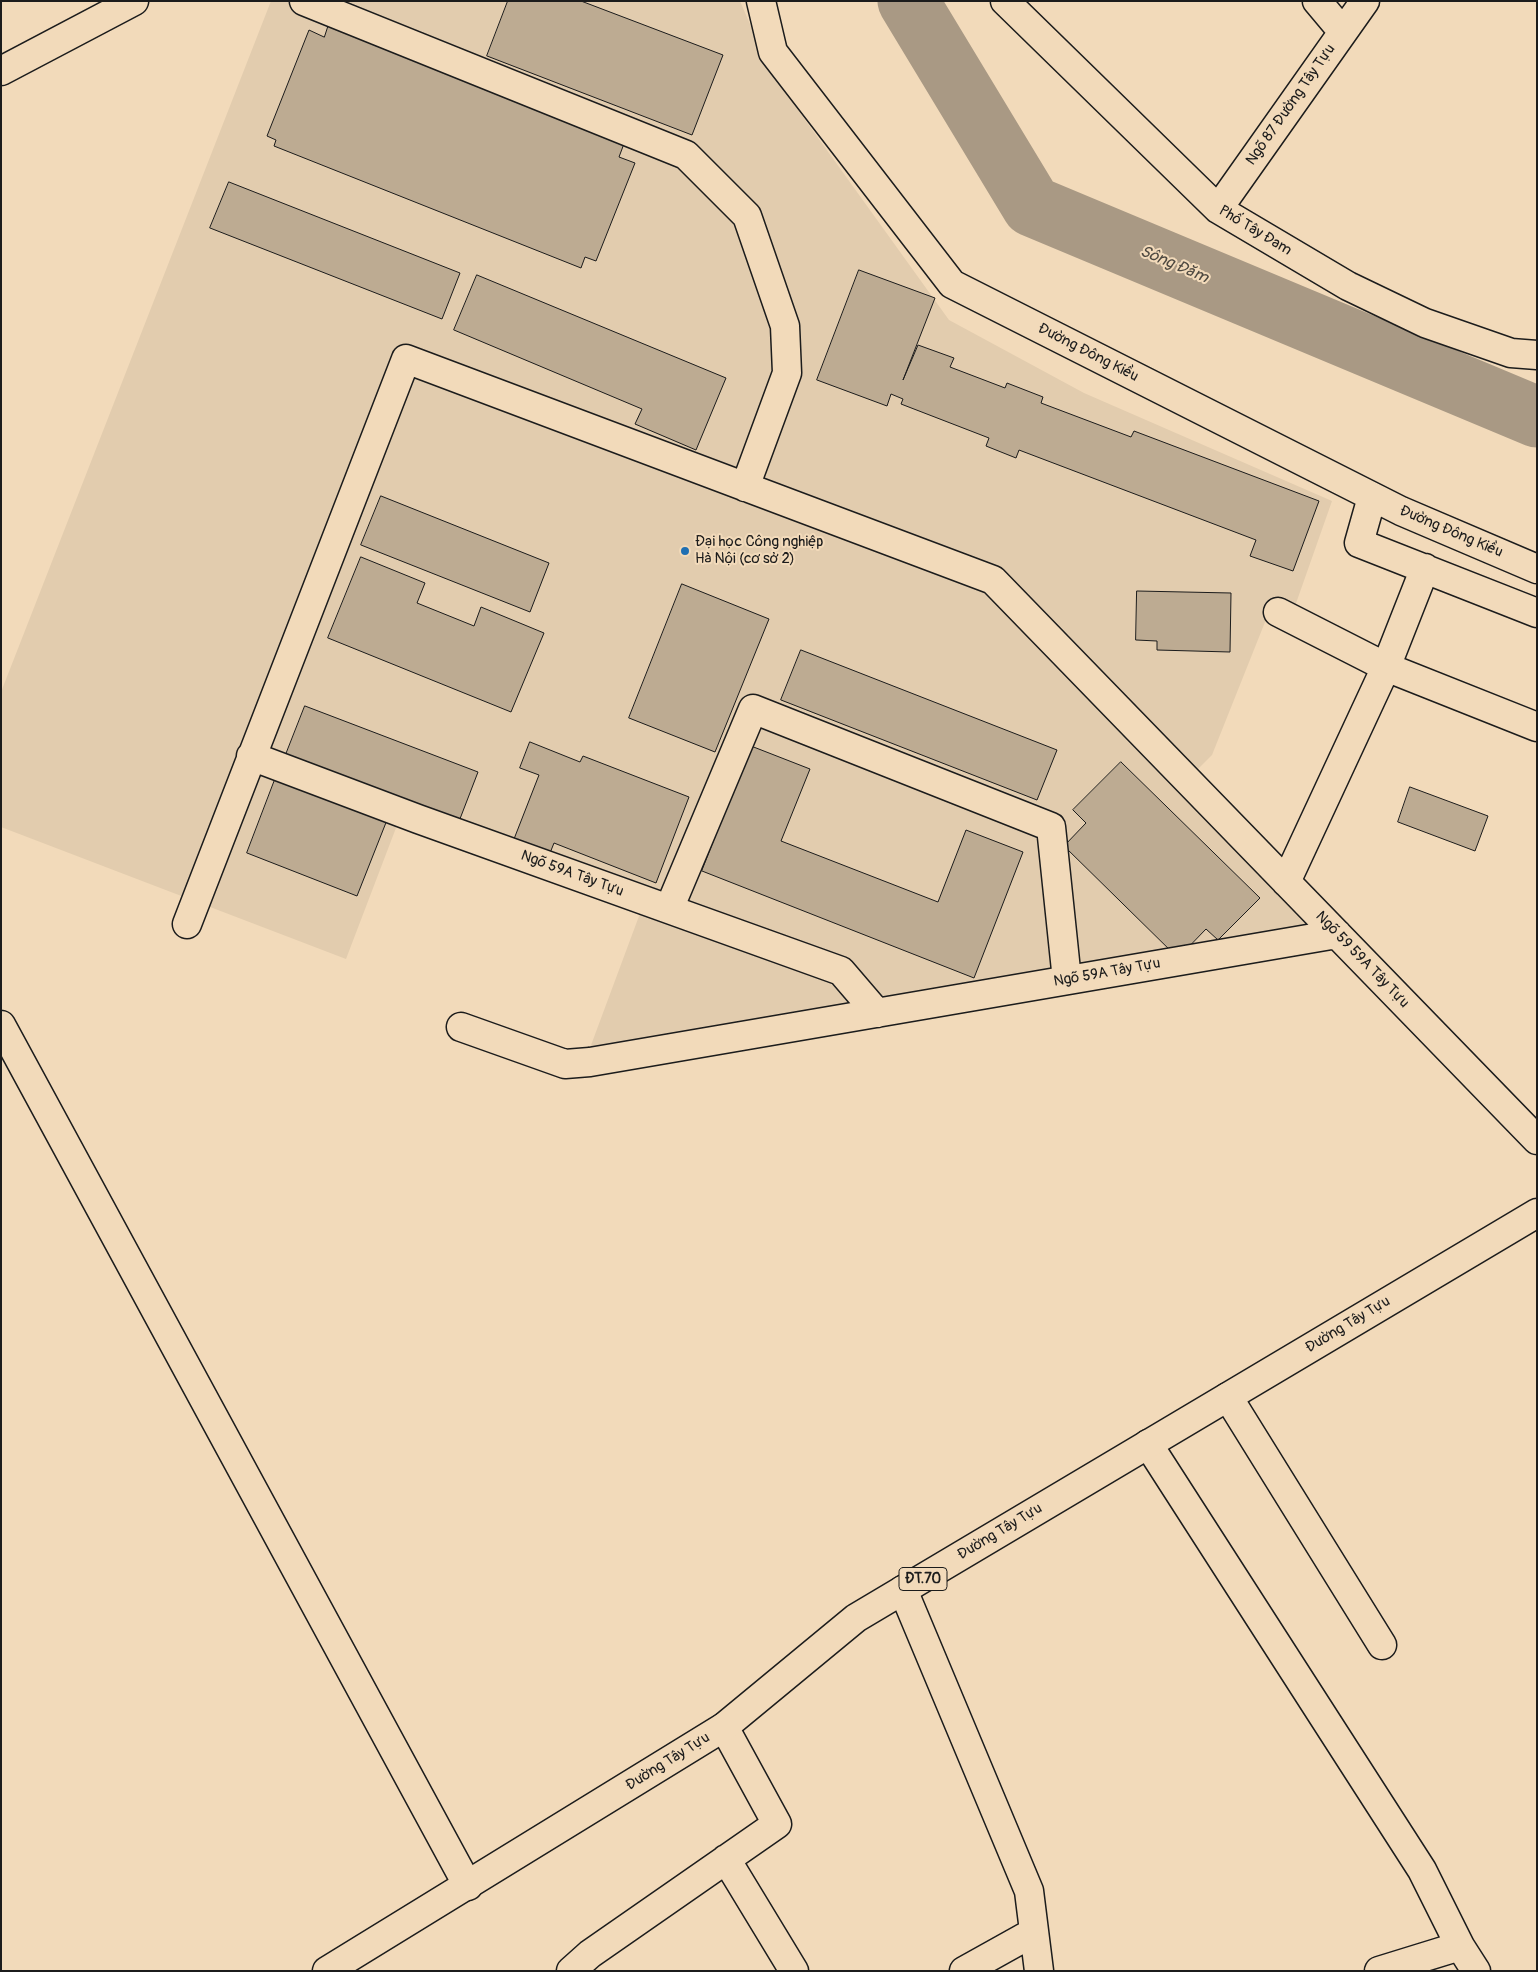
<!DOCTYPE html>
<meta charset="utf-8">
<style>
body{margin:0}
#map{position:relative;width:1538px;height:1972px;overflow:hidden;background:#f2daba;font-family:Pangolin,sans-serif}
canvas{display:block}
.frame{position:absolute;inset:0;border:2px solid #1c1c1c;pointer-events:none}
</style>
<div id="map">
<canvas width="1538" height="1972"></canvas>
<div class="frame"></div>
</div>
<script>
const context = document.querySelector('canvas').getContext('2d');
context.lineJoin = 'round';
function paint(path, color) { context.fillStyle = color; context.fill(path, 'evenodd'); }
function trace(path, color, width, dash) { context.strokeStyle = color; context.lineWidth = width; context.lineCap = dash ? 'butt' : 'round'; context.setLineDash(dash || []); context.stroke(path); }
function label(font, color, halo, rows, align = 'center') {
  context.font = font + ' Pangolin,sans-serif'; context.lineWidth = 4; context.setLineDash([]); context.textBaseline = 'middle'; context.strokeStyle = halo; context.fillStyle = color; for (const [text, x, y, turn = 0] of rows) {
    context.save(); context.translate(x, y); context.rotate((+turn || 0) * Math.PI / 180); context.textAlign = isNaN(turn) ? turn : align; if (halo) context.strokeText(text, 0, 0); context.fillText(text, 0, 0); context.restore();
  }
}
paint(new Path2D(`
 M271 1H740L770 71 949 320 1084 393 1332 501 1294 609 1273 602 1212 755 1188 779 1315 927 587 1056 642 908 399 820 346 959 1 827V692Z`), '#e2ccae');
trace(new Path2D(`
 M908 1 1032 206 1537 417`), '#a99984', 61);
const building = new Path2D(`
 M508 1H581L723 55 692 135 487 56Z
 M329 24 625 141 619 157 635 163 596 261 585 257 581 268 274 146 276 140 267 136 309 30 324 37Z
 M229 182 460 273 442 319 210 228Z
 M859 270 935 298 903 380 918 345 954 358 950 367 1005 388 1007 383 1043 397 1041 403 1131 437 1134 431 1319 501 1293 571 1250 556 1256 540 1019 450 1016 458 986 446 989 438 901 404 903 399 891 394 887 406 817 380Z
 M477 275 726 378 696 450 635 424 642 409 454 330Z
 M381 496 549 563 530 612 361 545Z
 M361 557 425 583 417 603 474 626 481 607 544 633 511 712 328 638Z
 M682 584 769 619 715 752 629 718Z
 M1137 591 1231 593 1230 652 1157 650V641L1136 640Z
 M801 650 1057 750 1037 800 781 700Z
 M305 706 478 772 458 824 285 757Z
 M530 742 580 762 583 756 689 797 656 883 554 843 550 853 514 839 539 775 520 768Z
 M751 746 810 769 781 841 938 902 966 830 1023 852 974 978 702 871Z
 M1121 762 1260 898 1218 940 1206 929 1178 958 1064 846 1086 823 1073 810Z
 M276 777 387 820 357 896 247 853Z
 M1410 787 1488 816 1475 851 1398 822Z`);
paint(building, '#bdab92');
trace(building, '#1c1c1c', 1);
const minor = new Path2D(`
 M304 1 686 155 747 216 785 326 787 373 745 487
 M761 1 773 52 952 284 1401 511 1537 569
 M1005 1 1218 209 1348 286 1425 323 1511 353 1537 355
 M1317 1 1343 32
 M1 71 134 1
 M1218 209 1365 1
 M1372 497 1359 543 1537 613
 M1278 612 1386 667 1537 727
 M251 756 418 819 841 971 877 1013
 M1286 882 1386 667 1425 568
 M669 909 753 709 1051 827 1067 980
 M187 924 406 359 993 580 1537 1140
 M1 1025 468 1886
 M461 1027 565 1064 590 1062 1337 934
 M1228 1397 1382 1645
 M1148 1444 1422 1870 1460 1946 1476 1971
 M903 1590 1029 1891 1039 1971
 M726 1859 794 1971
 M571 1971 590 1954 777 1824 724 1727
 M964 1971 1034 1932
 M1379 1971 1460 1946`);
const major = new Path2D(`
 M327 1971 724 1727 856 1618 1537 1213`);
trace(minor, '#1c1c1c', 31);
trace(major, '#1c1c1c', 31);
trace(minor, '#f2daba', 28);
trace(major, '#f2daba', 28);
for (const [x, y, r, color] of [
 [685,551,5,"#1f6fb2"]
]) { const dot = new Path2D(); dot.arc(x, y, r, 0, 2 * Math.PI); context.fillStyle = color; context.fill(dot); trace(dot, '#f2daba', 2); }
for (const [x, y, w] of [
 [923,1579,48]
]) { const box = new Path2D(); box.roundRect(x - w / 2, y - 11.5, w, 23, 4); context.fillStyle = '#f2daba'; context.fill(box); trace(box, '#1c1c1c', 1); }
label('bold 14px', '#1c1c1c', null, [
 ["ĐT.70",923,1579]
]);
label('15px', '#1c1c1c', '#f2daba', [
 ["Ngõ 87 Đường Tây Tựu",1291,105,-55],
 ["Phố Tây Đam",1255,231,31],
 ["Đường Đông Kiều",1088,353,27],
 ["Đường Đông Kiều",1451,532,23],
 ["Ngõ 59A Tây Tựu",572,874,20],
 ["Ngõ 59 59A Tây Tựu",1362,960,46],
 ["Ngõ 59A Tây Tựu",1107,973,-10],
 ["Đường Tây Tựu",1348,1325,-31],
 ["Đường Tây Tựu",1000,1532,-31],
 ["Đường Tây Tựu",668,1762,-32]
]);
label('15px', '#1c1c1c', '#f2daba', [
 ["Đại học Công nghiệp",695,542],
 ["Hà Nội (cơ sở 2)",695,559]
], 'left');
label('italic 16px', '#4d4840', '#f2daba', [
 ["Sông Đăm",1174,265,23]
]);
</script>
